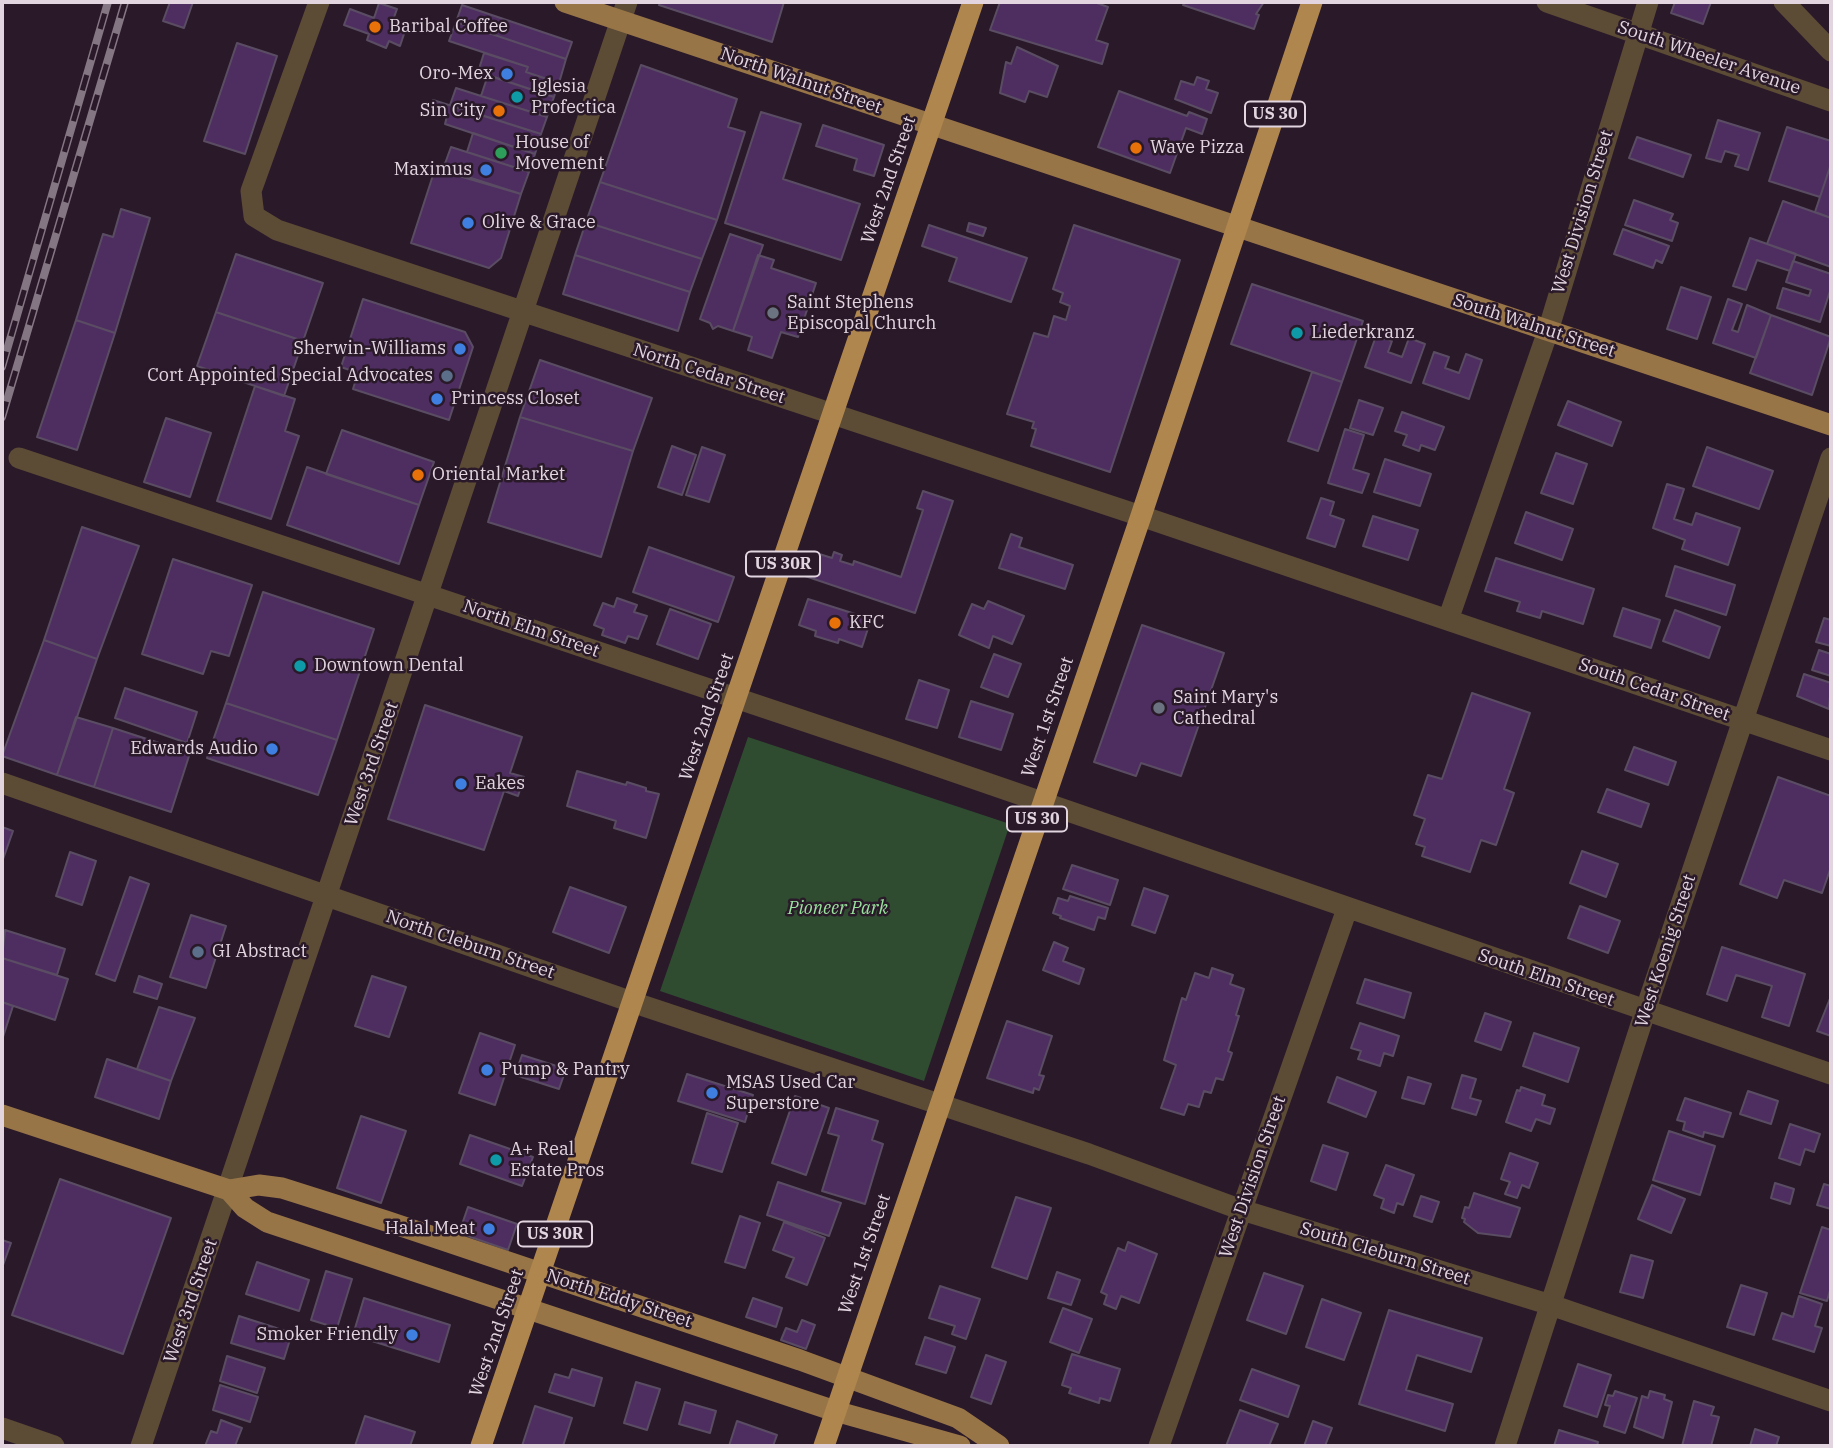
<!DOCTYPE html>
<style>
body{margin:0}
#map{position:relative;width:1833px;height:1448px;overflow:hidden;background:#2a1929;font-family:"IBM Plex Serif",serif}
canvas{display:block}
.frame{position:absolute;inset:0;border:4px solid #e2d5e0;pointer-events:none}
</style>
<div id="map">
<canvas width="1833" height="1448"></canvas>
<div class="frame"></div>
</div>
<script>
const context = document.querySelector('canvas').getContext('2d');
context.lineJoin = 'round';
function paint(path, color) { context.fillStyle = color; context.fill(path, 'evenodd'); }
function trace(path, color, width, dash) { context.strokeStyle = color; context.lineWidth = width; context.lineCap = dash ? 'butt' : 'round'; context.setLineDash(dash || []); context.stroke(path); }
function label(font, color, halo, rows, align = 'center') {
  context.font = font + ' "IBM Plex Serif",serif'; context.lineWidth = 5; context.setLineDash([]); context.textBaseline = 'middle'; context.strokeStyle = halo; context.fillStyle = color; for (const [text, x, y, turn = 0] of rows) {
    context.save(); context.translate(x, y); context.rotate((+turn || 0) * Math.PI / 180); context.textAlign = isNaN(turn) ? turn : align; if (halo) context.strokeText(text, 0, 0); context.fillText(text, 0, 0); context.restore();
  }
}
paint(new Path2D(`
 M748 737 1010 824 924 1081 660 991Z`), '#2f4c31');
const building = new Path2D(`
 M170 2H193L184 28 163 21Z
 M660 2H784L772 42 659 5Z
 M1000 2H1094L1108 7 1096 40 1108 44 1102 64 990 30Z
 M1185 2H1264L1256 14 1259 15 1254 29 1183 5Z
 M1675 2H1711L1703 24 1671 13Z
 M379 3 397 9 392 23 406 28 400 46 389 41 386 48 367 40 369 34 344 25 350 9 374 18Z
 M462 5 572 42 566 59 456 22Z
 M456 22 566 59 559 83 526 72 528 67 449 41Z
 M237 43 277 56 245 154 204 141Z
 M1017 47 1058 66 1047 97 1029 91 1025 102 1000 93 1006 62 1011 64Z
 M484 53 528 67 526 72 559 83 554 97 478 72Z
 M641 65 737 99 728 127 745 132 717 220 600 182Z
 M488 75 554 97 547 117 481 96Z
 M1197 77 1209 81 1206 89 1218 93 1211 113 1175 99 1181 81 1194 85Z
 M456 88 547 117 541 134 450 105Z
 M1119 91 1187 116 1189 112 1207 119 1202 134 1186 128 1170 173 1098 147Z
 M433 100 541 134 535 154 445 124 447 116 430 111Z
 M761 112 801 124 783 179 860 204 841 260 725 223Z
 M1718 120 1760 133 1748 170 1735 166 1739 155 1725 151 1721 162 1706 158Z
 M823 125 884 145 874 176 854 170 857 159 816 146Z
 M1787 127 1831 141V164L1820 197 1769 181Z
 M473 133 535 154 529 172 467 152Z
 M1637 137 1691 155 1683 177 1629 158Z
 M451 147 529 172 521 194 443 169Z
 M1831 164V218L1815 212Z
 M435 169 521 194 501 258 489 268 411 243Z
 M600 182 717 220 702 259 586 222Z
 M1634 200 1673 214 1670 220 1678 223 1672 241 1625 225Z
 M1783 201 1831 218V267L1767 244Z
 M121 209 150 218 115 333 76 320 103 234 113 237Z
 M586 222 702 259 690 292 575 255Z
 M969 223 986 228 983 236 967 231Z
 M929 225 1027 258 1011 302 949 281 957 258 922 246Z
 M1074 225 1180 260 1110 472 1031 446 1036 429 1032 428 1034 422 1007 414 1034 333 1048 337 1054 316 1066 320 1070 306 1060 302 1063 293 1053 289Z
 M1623 229 1669 246 1662 263 1656 260 1653 268 1614 254Z
 M730 234 763 245 733 331 718 326 713 329 710 323 700 319Z
 M1750 238 1796 254 1790 271 1757 260 1746 290 1733 286Z
 M236 254 323 283 303 341 216 312Z
 M575 255 690 292 678 331 563 294Z
 M758 255 774 260 771 268 816 283 798 337 781 332 772 358 748 350 752 337 733 331Z
 M1793 261 1831 274V288L1820 322 1777 308 1783 288 1809 296 1811 290 1786 282Z
 M1252 284 1363 321 1342 382 1231 344Z
 M1681 287 1711 297 1697 339 1667 329Z
 M363 299 465 332 473 347 449 420 353 389 358 373 341 367Z
 M1728 299 1742 304 1732 330 1738 332 1747 305 1771 315 1756 358 1713 343Z
 M216 312 303 341 284 396 197 366Z
 M1771 315 1831 337 1812 395 1750 373Z
 M76 320 115 333 77 450 37 437Z
 M1376 336 1392 341 1388 352 1402 357 1409 338 1425 344 1411 383 1365 367Z
 M1434 352 1449 357 1445 368 1459 373 1466 354 1482 360 1469 399 1423 383Z
 M540 360 652 398 633 451 520 417Z
 M1312 372 1342 382 1318 451 1288 441Z
 M255 386 295 399 285 431 299 436 271 519 217 501Z
 M1359 400 1383 408 1373 435 1350 428Z
 M1568 401 1621 422 1612 446 1558 425Z
 M1402 412 1444 427 1435 450 1421 445 1419 451 1403 445 1407 435 1395 431Z
 M520 417 633 451 601 557 488 522Z
 M166 418 211 433 190 497 144 482Z
 M1345 429 1364 435 1353 469 1369 474 1362 493 1328 483Z
 M342 430 434 462 419 505 326 474Z
 M672 446 696 455 682 495 658 487Z
 M702 447 725 455 709 502 686 495Z
 M1707 447 1773 471 1759 509 1693 486Z
 M1556 453 1587 464 1573 504 1541 493Z
 M1385 459 1431 474 1420 506 1374 492Z
 M307 467 419 505 399 564 287 525Z
 M1667 484 1684 489 1674 519 1692 525 1696 513 1740 528 1728 565 1682 549 1685 540 1653 528Z
 M923 491 953 501 915 613 805 576 813 552 832 558 834 552 842 555 840 561 853 565 854 561 901 577 923 510 917 508Z
 M1321 498 1334 502 1330 515 1344 520 1335 547 1307 538Z
 M1526 512 1573 529 1562 560 1515 543Z
 M1373 516 1418 530 1408 560 1363 546Z
 M82 527 139 546 97 659 44 640Z
 M1011 534 1022 538 1019 547 1073 565 1065 589 999 568Z
 M649 547 734 577 718 622 633 592Z
 M1496 558 1594 589 1583 624 1542 611 1540 618 1517 611 1520 602 1485 591Z
 M173 559 252 585 229 656 211 651 203 674 142 654Z
 M1675 566 1735 585 1726 615 1666 596Z
 M263 592 374 629 337 740 226 703Z
 M617 598 637 605 634 612 647 616 638 639 628 636 625 643 602 635 604 629 594 625 603 603 614 607Z
 M808 599 871 619 862 647 839 639 838 643 815 636 816 631 799 625Z
 M988 601 1024 616 1012 644 993 636 989 648 959 635 972 604 984 609Z
 M1623 608 1660 620 1651 648 1614 636Z
 M670 609 711 624 698 659 657 644Z
 M1675 610 1720 627 1709 658 1663 641Z
 M1824 618 1831 620V646L1816 642Z
 M1142 625 1224 653 1181 776 1141 763 1136 776 1094 762Z
 M44 640 97 659 57 775 2 756Z
 M1819 650 1831 654V676L1812 670Z
 M994 654 1021 664 1008 697 981 687Z
 M1804 674 1831 683 1829 709 1797 696Z
 M919 680 949 690 937 728 906 719Z
 M125 688 197 712 187 743 115 718Z
 M1472 693 1530 713 1504 789 1514 793 1496 845 1481 840 1470 872 1422 856 1425 847 1416 844 1425 819 1414 815 1428 775 1442 779Z
 M971 701 1013 714 1001 750 959 737Z
 M226 703 337 740 318 795 207 758Z
 M425 705 522 737 510 773 524 777 518 796 504 791 484 850 388 819Z
 M76 717 113 728 94 787 57 775Z
 M113 728 190 753 171 812 94 787Z
 M1634 747 1676 762 1668 785 1625 770Z
 M577 771 626 785 627 782 646 788V791L659 794 646 838 614 828 616 821 567 806Z
 M1778 777 1831 796V867L1822 893 1784 880 1777 898 1740 884Z
 M1607 789 1649 804 1641 827 1598 812Z
 M2 827 13 831 2 862Z
 M1582 851 1618 864 1606 897 1570 883Z
 M70 852 96 861 82 905 56 896Z
 M1072 865 1118 880 1110 905 1063 889Z
 M130 877 149 884 115 981 96 974Z
 M570 887 626 907 609 953 553 932Z
 M1144 888 1168 896 1155 933 1132 925Z
 M1070 896 1108 908 1105 919 1098 917 1094 930 1060 918 1061 916 1053 913 1058 898 1068 901Z
 M1580 906 1620 921 1608 953 1568 938Z
 M191 915 226 926 206 988 170 977Z
 M5 930 65 949 57 975 2 958Z
 M1054 942 1068 948 1063 961 1084 969 1079 984 1043 970Z
 M1722 947 1805 974 1789 1026 1762 1017 1772 986 1736 975 1727 1001 1707 994Z
 M2 958 68 979 55 1020 2 1002Z
 M1212 968 1233 975 1230 984 1244 989 1236 1015 1239 1016 1228 1051 1232 1053 1223 1080 1216 1078 1211 1093 1204 1091 1199 1107 1188 1104 1184 1115 1161 1108 1176 1065 1164 1060 1182 998 1186 1000 1195 973 1209 978Z
 M139 976 162 984 157 999 134 992Z
 M372 976 406 987 389 1037 355 1026Z
 M1365 979 1411 993 1404 1018 1357 1003Z
 M1831 996V1036L1817 1031Z
 M2 1002 13 1006 2 1040Z
 M159 1007 195 1018 171 1081 137 1069Z
 M1485 1013 1511 1022 1501 1050 1475 1041Z
 M1007 1021 1052 1036 1039 1075 1044 1076 1039 1090 1034 1088 1033 1093 987 1078Z
 M1360 1023 1399 1036 1393 1056 1384 1053 1380 1066 1358 1059 1361 1051 1351 1048Z
 M480 1033 515 1045 495 1105 459 1093Z
 M1534 1033 1579 1048 1568 1082 1523 1066Z
 M522 1055 566 1069 559 1089 515 1075Z
 M107 1059 171 1081 159 1119 95 1097Z
 M687 1074 753 1095 745 1122 678 1101Z
 M1462 1075 1476 1079 1470 1098 1481 1101 1476 1115 1452 1108Z
 M1337 1077 1376 1092 1366 1117 1328 1102Z
 M1408 1077 1431 1084 1424 1104 1402 1098Z
 M1521 1087 1545 1095 1542 1105 1555 1109 1550 1124 1536 1119 1531 1131 1506 1122 1517 1090 1520 1091Z
 M1748 1091 1778 1101 1771 1124 1740 1114Z
 M795 1096 829 1108 806 1175 772 1163Z
 M1685 1098 1731 1113 1723 1137 1704 1132 1703 1137 1683 1130 1685 1122 1677 1120Z
 M836 1108 878 1121 872 1140 883 1144 865 1204 822 1191 839 1136 828 1133Z
 M707 1113 738 1123 722 1172 692 1163Z
 M361 1116 406 1131 381 1203 337 1188Z
 M1790 1124 1820 1134 1814 1152 1805 1149 1800 1165 1779 1158Z
 M1669 1131 1715 1146 1700 1195 1653 1180Z
 M470 1135 533 1157 522 1186 460 1164Z
 M1323 1145 1348 1153 1336 1190 1311 1181Z
 M1510 1153 1538 1163 1529 1188 1522 1185 1517 1198 1505 1194 1510 1182 1501 1179Z
 M1386 1165 1414 1175 1403 1205 1397 1203 1394 1213 1381 1208 1384 1199 1374 1195Z
 M60 1179 171 1218 123 1354 12 1315Z
 M778 1182 841 1203 829 1236 767 1215Z
 M1775 1183 1794 1189 1790 1204 1771 1198Z
 M1824 1184 1831 1186V1209L1817 1205Z
 M1652 1185 1685 1199 1671 1233 1638 1219Z
 M1474 1193 1520 1208 1510 1237 1478 1233 1464 1222 1465 1219 1462 1218 1465 1207 1469 1208Z
 M1421 1196 1439 1202 1432 1222 1414 1216Z
 M1016 1197 1051 1208 1027 1279 992 1267Z
 M468 1207 517 1224 508 1250 459 1233Z
 M740 1216 760 1223 745 1268 725 1262Z
 M784 1222 825 1238 807 1285 786 1277 794 1258 773 1250Z
 M1822 1227 1831 1230V1287L1827 1301 1800 1293Z
 M2 1240 11 1243 2 1268Z
 M1128 1242 1157 1254 1139 1303 1121 1296 1116 1309 1104 1304 1107 1295 1101 1292 1118 1248 1125 1251Z
 M1631 1255 1653 1261 1643 1298 1620 1292Z
 M257 1262 309 1280 299 1311 246 1294Z
 M326 1271 352 1279 337 1328 311 1320Z
 M1057 1272 1080 1280 1071 1305 1048 1298Z
 M1264 1273 1303 1286 1286 1334 1247 1320Z
 M1741 1285 1767 1293 1754 1335 1727 1327Z
 M940 1286 980 1299 966 1339 952 1334 955 1326 929 1318Z
 M1799 1296 1822 1304 1815 1326 1822 1328 1814 1352 1773 1339 1782 1313 1793 1317Z
 M364 1298 450 1325 439 1362 353 1335Z
 M753 1298 782 1308 776 1327 746 1317Z
 M1322 1299 1361 1313 1344 1360 1306 1347Z
 M1063 1308 1092 1319 1079 1353 1050 1342Z
 M1389 1310 1482 1338 1471 1372 1417 1355 1406 1390 1453 1404 1445 1431 1359 1404Z
 M239 1316 292 1333 284 1359 231 1343Z
 M802 1320 815 1325 806 1349 781 1340 786 1328 797 1332Z
 M925 1337 955 1347 946 1373 916 1364Z
 M1072 1354 1120 1369 1110 1401 1100 1398 1099 1403 1069 1393 1071 1388 1062 1385Z
 M986 1355 1006 1362 991 1404 971 1397Z
 M227 1356 265 1368 257 1393 220 1381Z
 M1578 1364 1611 1375 1597 1417 1564 1406Z
 M572 1369 602 1378 594 1406 549 1392 555 1374 569 1378Z
 M1252 1369 1299 1386 1288 1417 1240 1400Z
 M636 1382 660 1389 647 1430 624 1423Z
 M220 1385 258 1397 250 1422 213 1410Z
 M1615 1391 1637 1398 1625 1433 1604 1426 1610 1406 1605 1405 1608 1395 1613 1396Z
 M1650 1391 1665 1395 1664 1399 1672 1402 1663 1438 1634 1427 1642 1396 1648 1398Z
 M1694 1401 1714 1407 1711 1415 1719 1417 1711 1446H1682Z
 M685 1402 716 1411 710 1433 679 1424Z
 M535 1406 572 1418 563 1446H522Z
 M1240 1410 1278 1424 1269 1446H1226Z
 M365 1416 415 1432 410 1446H355Z
 M221 1420 242 1428 235 1446H205L211 1431 217 1433Z
 M737 1421 777 1435 773 1446H729Z
 M1313 1421 1332 1428 1325 1446H1304Z
 M1755 1429 1779 1437 1776 1446H1750Z
 M1559 1430 1598 1442 1597 1446H1554Z`);
paint(building, '#4e2e60');
trace(building, '#5a4d63', 2);
trace(new Path2D(`
 M319 2 251 191 254 216 277 230 1141 516 1831 750
 M1547 2 1831 101
 M1784 2 1831 51
 M19 458 891 750 1831 1074
 M1448 620 1548 331 1648 2
 M2 783 632 1002 1089 1154 1242 1210 1551 1305 1831 1401
 M2 1428 54 1446
 M141 1446 627 2
 M1159 1446 1347 909
 M1505 1446 1645 1012 1831 458`), '#5c4b35', 21);
trace(new Path2D(`
 M565 2 1831 425
 M2 1115 229 1190 259 1185 282 1188 386 1221 800 1360 958 1418 999 1446
 M229 1190 245 1208 267 1222 835 1411 960 1446`), '#987547', 21);
trace(new Path2D(`
 M481 1446 973 2
 M824 1446 1141 516 1312 2`), '#af864d', 21);
const rail = new Path2D(`
 M2 367 108 2
 M2 417 125 2`);
trace(rail, '#857683', 8);
trace(rail, '#2a1929', 5, [16]);
for (const [x, y, r, color] of [
 [375,27,7,"#e8710a"],
 [507,74,7,"#3f7fe0"],
 [517,97,7,"#0f9aa8"],
 [499,111,7,"#e8710a"],
 [1136,148,7,"#e8710a"],
 [501,153,7,"#2e9e5b"],
 [486,170,7,"#3f7fe0"],
 [468,223,7,"#3f7fe0"],
 [773,313,7,"#6b7280"],
 [1297,333,7,"#0f9aa8"],
 [460,349,7,"#3f7fe0"],
 [447,376,7,"#5c6f8a"],
 [437,399,7,"#3f7fe0"],
 [418,475,7,"#e8710a"],
 [835,623,7,"#e8710a"],
 [300,666,7,"#0f9aa8"],
 [1159,708,7,"#6b7280"],
 [272,749,7,"#3f7fe0"],
 [461,784,7,"#3f7fe0"],
 [198,952,7,"#5c6f8a"],
 [487,1070,7,"#3f7fe0"],
 [712,1093,7,"#3f7fe0"],
 [496,1160,7,"#0f9aa8"],
 [489,1229,7,"#3f7fe0"],
 [412,1335,7,"#3f7fe0"]
]) { const dot = new Path2D(); dot.arc(x, y, r, 0, 2 * Math.PI); context.fillStyle = color; context.fill(dot); trace(dot, '#2a1929', 2.5); }
for (const [x, y, w] of [
 [1275,114,60],
 [783,564,74],
 [1037,819,60],
 [555,1234,74]
]) { const box = new Path2D(); box.roundRect(x - w / 2, y - 12.5, w, 25, 5); context.fillStyle = '#2a1929'; context.fill(box); trace(box, '#e2d5e0', 2); }
label('bold 16px', '#e2d5e0', null, [
 ["US 30",1275,114],
 ["US 30R",783,564],
 ["US 30",1037,819],
 ["US 30R",555,1234]
]);
label('18px', '#e2d5e0', '#2a1929', [
 ["Baribal Coffee",389,27],
 ["Oro-Mex",493,74,"right"],
 ["Iglesia",531,87],
 ["Profectica",531,108],
 ["Sin City",485,111,"right"],
 ["House of",515,143],
 ["Movement",515,164],
 ["Wave Pizza",1150,148],
 ["Maximus",472,170,"right"],
 ["Olive & Grace",482,223],
 ["Saint Stephens",787,303],
 ["Episcopal Church",787,324],
 ["Liederkranz",1311,333],
 ["Sherwin-Williams",446,349,"right"],
 ["Cort Appointed Special Advocates",433,376,"right"],
 ["Princess Closet",451,399],
 ["Oriental Market",432,475],
 ["KFC",849,623],
 ["Downtown Dental",314,666],
 ["Saint Mary's",1173,698],
 ["Cathedral",1173,719],
 ["Edwards Audio",258,749,"right"],
 ["Eakes",475,784],
 ["GI Abstract",212,952],
 ["Pump & Pantry",501,1070],
 ["MSAS Used Car",726,1083],
 ["Superstore",726,1104],
 ["A+ Real",510,1150],
 ["Estate Pros",510,1171],
 ["Halal Meat",475,1229,"right"],
 ["Smoker Friendly",398,1335,"right"]
], 'left');
label('18px', '#e2d5e0', '#2a1929', [
 ["South Wheeler Avenue",1709,58,19],
 ["North Walnut Street",801,81,19],
 ["West 2nd Street",889,180,-71],
 ["West Division Street",1583,212,-73],
 ["South Walnut Street",1534,326,18],
 ["North Cedar Street",709,374,18],
 ["North Elm Street",531,629,19],
 ["South Cedar Street",1654,690,19],
 ["West 2nd Street",707,717,-71],
 ["West 1st Street",1048,717,-71],
 ["West 3rd Street",372,764,-71],
 ["North Cleburn Street",470,945,19],
 ["West Koenig Street",1666,951,-72],
 ["South Elm Street",1546,978,19],
 ["West Division Street",1253,1177,-71],
 ["West 1st Street",865,1254,-71],
 ["South Cleburn Street",1385,1254,17],
 ["North Eddy Street",619,1299,18],
 ["West 3rd Street",191,1301,-71],
 ["West 2nd Street",497,1333,-71]
]);
label('italic 18px', '#99e39e', '#2a1929', [
 ["Pioneer Park",838,909]
]);
</script>
